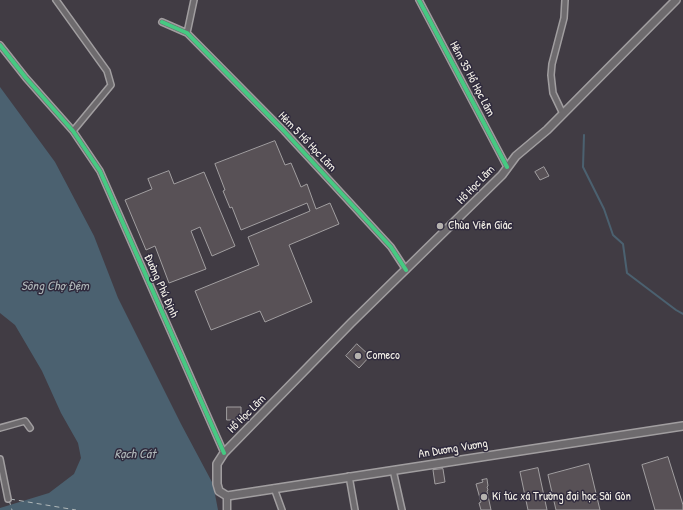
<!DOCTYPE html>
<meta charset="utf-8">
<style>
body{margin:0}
canvas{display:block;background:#413c44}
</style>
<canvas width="683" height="510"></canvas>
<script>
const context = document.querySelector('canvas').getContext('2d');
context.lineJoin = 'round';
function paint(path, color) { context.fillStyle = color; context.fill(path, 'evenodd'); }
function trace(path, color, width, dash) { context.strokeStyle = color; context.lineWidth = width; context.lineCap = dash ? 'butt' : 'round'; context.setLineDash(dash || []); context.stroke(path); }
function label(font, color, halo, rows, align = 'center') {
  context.font = font + ' "Patrick Hand",sans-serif'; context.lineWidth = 3; context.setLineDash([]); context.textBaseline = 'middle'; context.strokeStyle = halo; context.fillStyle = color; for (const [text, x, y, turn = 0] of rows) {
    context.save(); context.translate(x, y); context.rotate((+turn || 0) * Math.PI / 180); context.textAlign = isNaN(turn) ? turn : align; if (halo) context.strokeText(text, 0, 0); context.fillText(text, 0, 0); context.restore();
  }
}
paint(new Path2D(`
 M0 87 55 162 94 236 118 298 181 424 213 484 218 510H0V508L49 493 74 474 81 458 78 443 61 413 42 371 15 325 0 313Z`), '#4b6170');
trace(new Path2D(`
 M584 135 583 167 604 209 613 235 623 244 627 273 676 310 683 314`), '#4b6170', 2);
trace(new Path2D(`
 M10 499 76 510
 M9 500 12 510`), '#b1b9ba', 1, [5, 4]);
const building = new Path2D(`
 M275 141 285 165 291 163 301 187 307 184 316 209 330 203 339 224 289 245 312 302 265 322 260 311 211 330 195 291 259 265 248 237 310 211 307 203 241 230 232 207 230 208 223 191 225 190 215 164Z
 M544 167 549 176 540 180 535 172Z
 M169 171 174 184 204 172 235 246 212 256 200 227 191 231 206 269 169 283 155 246 146 250 125 200 152 189 148 179Z
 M357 344 370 356 359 368 346 356Z
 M227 407H241V420H227Z
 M668 457 683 505V510H655L642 465Z
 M589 464 600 510H556L548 475Z
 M538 468 547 510H528L520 472Z
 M443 469 445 482 435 484 433 470Z
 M487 479 488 486 487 487 488 490 487 491 491 510H481L479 503 481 502 476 484 483 482 482 480Z`);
paint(building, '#585156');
trace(building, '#a19ea0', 1);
const minor = new Path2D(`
 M56 0 107 71 111 85 73 131
 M419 0 507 167
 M162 22 187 33 284 131 391 247 406 270
 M187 33 194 0
 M0 45 26 78 73 131 100 171 224 453
 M563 114 553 93 551 75 552 64 564 18 565 0
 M0 428 25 421 30 428
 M0 459 8 499
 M393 470 402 510
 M349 476 355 510
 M274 488 282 510`);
const tertiary = new Path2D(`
 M227 496V510`);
const secondary = new Path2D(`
 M676 0 547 130 516 156 502 175 351 323 224 453 217 464V484L219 491 227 496 683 426`);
trace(minor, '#a19ea0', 8);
trace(tertiary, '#a19ea0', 9);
trace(secondary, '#a19ea0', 10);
trace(minor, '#6e6b6e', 5);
trace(tertiary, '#6e6b6e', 6);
trace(secondary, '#6e6b6e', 7);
trace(new Path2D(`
 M419 0 507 167
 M162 22 187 33 284 131 391 247 406 270
 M0 45 26 78 73 131 100 171 224 453`), '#46c982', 4);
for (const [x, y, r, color] of [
 [440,226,4,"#b5b2af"],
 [358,356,4,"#b5b2af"],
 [484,497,4,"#b5b2af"]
]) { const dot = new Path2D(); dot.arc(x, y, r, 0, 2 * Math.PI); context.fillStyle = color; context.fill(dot); trace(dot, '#2f2a3d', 1.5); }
label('12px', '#f4f1e8', '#2f2a3d', [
 ["Hẻm 35 Hồ Học Lãm",472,79,62],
 ["Hẻm 5 Hồ Học Lãm",307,142,46],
 ["Hồ Học Lãm",476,185,-46],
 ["Đường Phú Định",161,286,66],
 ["Hồ Học Lãm",247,414,-45],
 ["An Dương Vương",453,449,-9]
]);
label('12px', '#f4f1e8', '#2f2a3d', [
 ["Chùa Viên Giác",448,226],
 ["Comeco",366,356],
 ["Kí túc xá Trường đại học Sài Gòn",492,497]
], 'left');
label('italic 13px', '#b1b9ba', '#2f2a3d', [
 ["Sông Chợ Đệm",55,287],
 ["Rạch Cát",135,455]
]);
</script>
